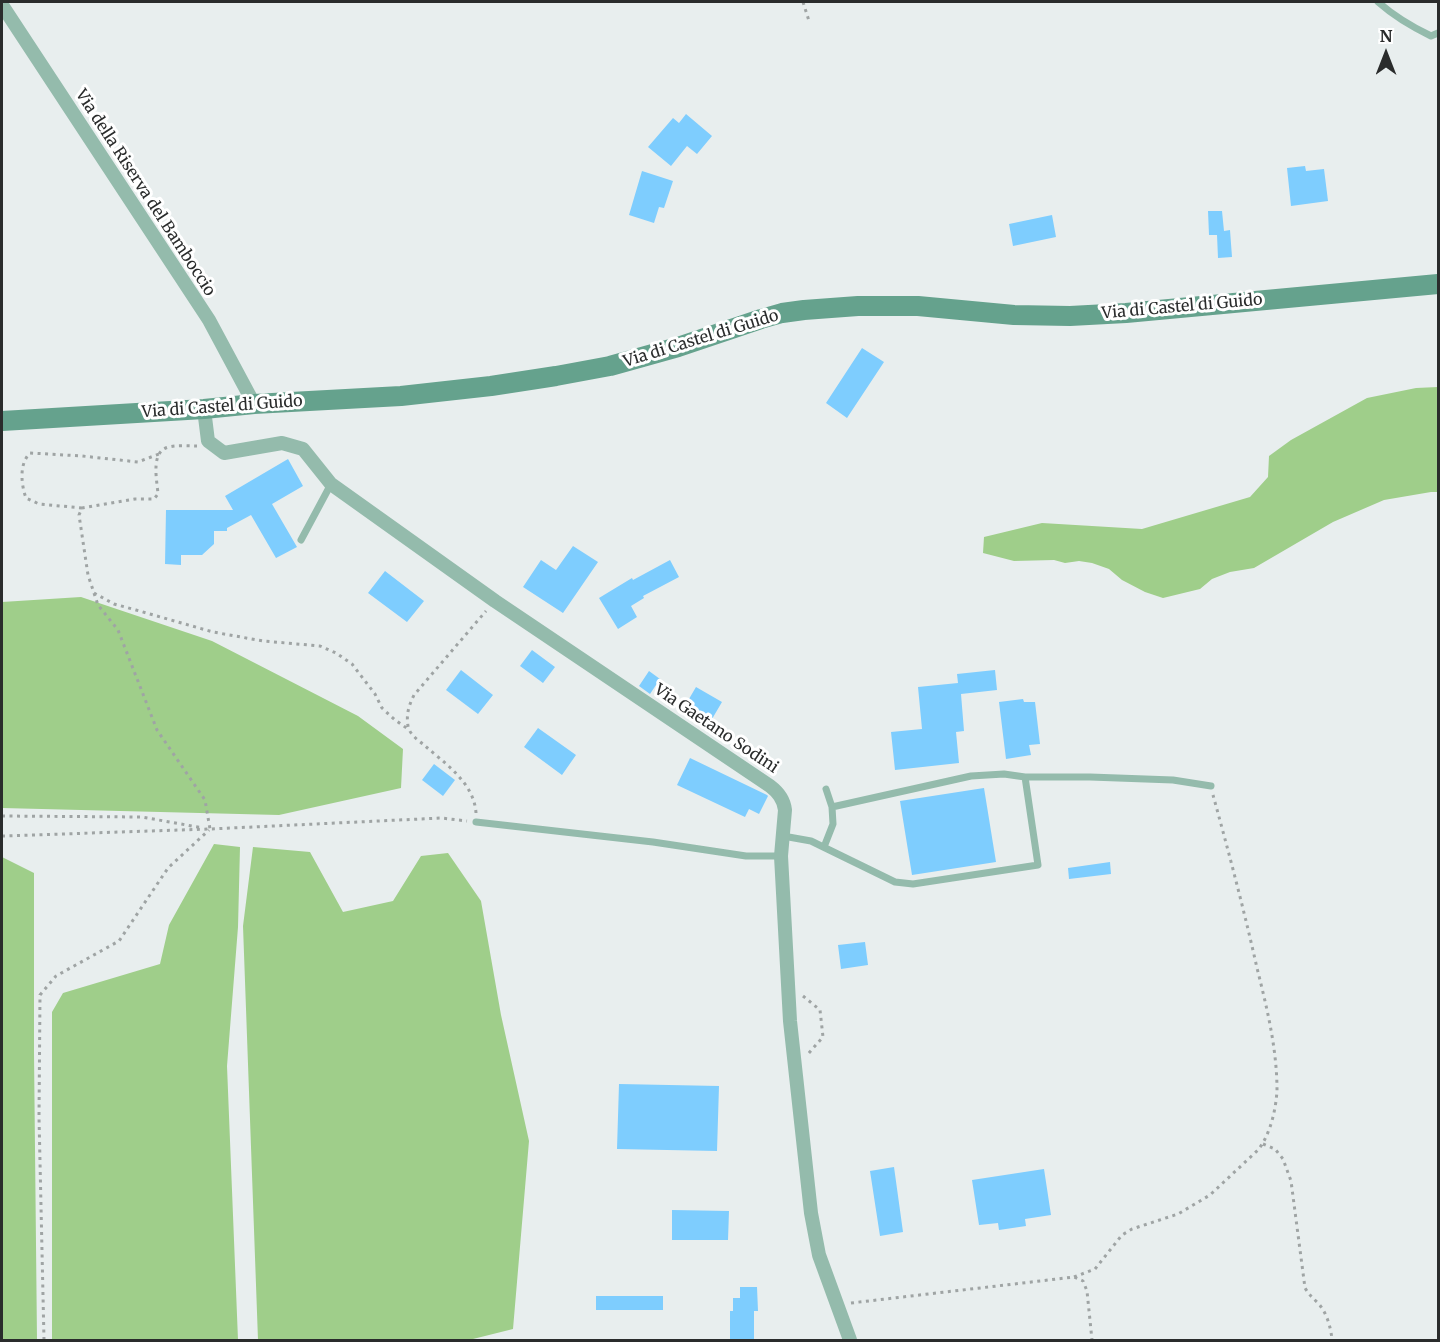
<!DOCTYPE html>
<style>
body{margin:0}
#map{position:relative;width:1440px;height:1342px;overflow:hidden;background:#e8eeee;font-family:Merriweather,serif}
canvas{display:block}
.frame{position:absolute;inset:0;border:3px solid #2a2c2c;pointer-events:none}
.north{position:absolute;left:1356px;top:24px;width:60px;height:60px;-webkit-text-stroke:4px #fff;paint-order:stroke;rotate:0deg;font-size:16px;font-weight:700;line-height:24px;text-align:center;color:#2a2c2c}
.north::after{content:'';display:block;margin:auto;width:21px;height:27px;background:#2a2c2c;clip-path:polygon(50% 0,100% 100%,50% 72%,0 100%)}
</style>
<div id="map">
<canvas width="1440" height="1342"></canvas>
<div class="frame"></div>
<div class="north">N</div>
</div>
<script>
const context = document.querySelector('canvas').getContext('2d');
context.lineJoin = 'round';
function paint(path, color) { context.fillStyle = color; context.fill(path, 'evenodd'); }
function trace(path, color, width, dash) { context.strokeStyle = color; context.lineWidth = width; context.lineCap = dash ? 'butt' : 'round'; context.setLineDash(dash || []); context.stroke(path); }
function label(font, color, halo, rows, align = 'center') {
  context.font = font + ' Merriweather,serif'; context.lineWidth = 6; context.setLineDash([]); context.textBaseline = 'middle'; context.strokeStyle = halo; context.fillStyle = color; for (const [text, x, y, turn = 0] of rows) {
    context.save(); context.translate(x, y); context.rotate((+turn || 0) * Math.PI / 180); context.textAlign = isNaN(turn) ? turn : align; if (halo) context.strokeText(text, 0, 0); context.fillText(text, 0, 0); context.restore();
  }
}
paint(new Path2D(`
 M1438 387V492H1431L1384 500 1333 522 1254 568 1230 572 1212 579 1200 589 1163 598 1145 592 1122 580 1109 569 1092 563 1079 561 1065 563 1054 560 1014 561 983 553 984 537 1042 523 1142 529 1250 497 1268 477 1269 456 1291 440 1367 398 1416 388Z
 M81 597 212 641 358 716 403 749 401 788 279 815 2 808V602Z
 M214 844 240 847 238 927 227 1066 238 1340H52V1012L63 993 160 964 169 925Z
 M253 847 310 852 343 912 393 901 421 856 448 853 481 901 501 1015 529 1141 513 1329 469 1340H258L243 926Z
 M2 857 34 873V1053L37 1340H2Z`), '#9fce8a');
paint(new Path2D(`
 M686 114 712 136 697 154 687 146 671 166 648 147 673 118 679 123Z
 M1305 166 1306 171 1324 169 1328 201 1291 206 1287 168Z
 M642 171 673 181 664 208 659 207 654 223 629 215Z
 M1208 211H1222L1224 231 1230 230 1232 257 1218 258 1217 235H1209Z
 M1052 215 1056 237 1013 246 1009 224Z
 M862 348 884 362 847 418 826 403Z
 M288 459 303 486 272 504 297 547 276 558 251 515 227 528V531H214V544L202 555H181V565L165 564 166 510H233L225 496Z
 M573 546 598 562 563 613 523 587 541 560 556 570Z
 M670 560 679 577 643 596 644 598 631 606 637 617 618 629 599 598 632 578 633 580Z
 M385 571 424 601 407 622 368 593Z
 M532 650 555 667 543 683 520 666Z
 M461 670 493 695 478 714 446 690Z
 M995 670 997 690 961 694 964 731 956 732 959 763 895 770 891 732 922 729 918 687 958 683 957 674Z
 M649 671 660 679 650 694 639 686Z
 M696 687 722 702 712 719 686 704Z
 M1023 699 1024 702H1035L1040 744 1029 745 1031 755 1006 759 999 702Z
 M538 728 576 755 562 775 524 747Z
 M690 758 767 795 768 796 759 814 749 809 745 817 677 785Z
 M434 764 455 780 443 796 422 780Z
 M984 788 996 862 912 875 900 801Z
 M1110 862 1111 874 1069 879 1068 868Z
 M865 942 868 965 841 969 838 945Z
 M619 1084 719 1086 717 1151 617 1149Z
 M894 1167 903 1232 880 1236 870 1171Z
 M1044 1169 1051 1215 1025 1219 1026 1226 999 1230 998 1223 979 1225 972 1180Z
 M672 1210 729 1211 728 1240H672Z
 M740 1287H757L758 1311H754V1341H730V1311H733V1298H740Z
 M596 1296H663V1310H596Z`), '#7ecdfe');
trace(new Path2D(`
 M803 2 809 21
 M197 446C188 446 177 445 169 447 150 451 157 480 158 494L154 499H135L82 508 79 515 88 575 98 605 118 630 157 730 205 800 210 829H209
 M82 508 39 504 26 498C21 484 19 464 30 453L82 456 138 462 159 454
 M94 593 114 604 136 610 213 632 263 641 320 646 336 653 352 664 375 694 382 708 395 720 408 729
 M476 813C474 782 444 763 423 744 417 740 409 733 408 726 406 714 409 705 414 695L486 611
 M2 816 142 817 203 828
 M2 836 210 829 441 818 467 821
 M803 996 820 1010 823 1037 808 1054
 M1263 1144 1275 1149 1283 1159 1291 1181 1305 1288C1309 1295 1313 1298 1318 1303 1327 1313 1331 1328 1332 1340
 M1074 1277 1095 1269 1122 1235 1132 1229 1178 1214 1210 1195 1258 1150C1270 1135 1276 1110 1277 1090 1277 1049 1267 1008 1257 968 1244 910 1229 853 1213 795
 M851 1303 1074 1277 1083 1281 1087 1291 1092 1340
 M44 1340 39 1117 40 995 56 976 119 941 168 868 209 830`), '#9fa4a4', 3, [3, 4.5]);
trace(new Path2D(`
 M1378 2C1395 17 1410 26 1431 36L1438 33
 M301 540 331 484
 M832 807 971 776 1004 774 1025 777H1090L1173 780 1211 786
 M476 822 653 842 746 856H781
 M783 836 811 841 895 882 913 884 1038 865 1025 777
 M824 847 833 824 832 807 826 789`), '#94bbac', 7);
trace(new Path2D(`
 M2 5 209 320 254 404
 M204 409 208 441 224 453 282 443 303 449 331 484 495 601 770 786C778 792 784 800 785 810L781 856 790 1021 811 1213 819 1255 850 1340`), '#94bbac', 14);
trace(new Path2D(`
 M2 421 204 409 254 404 401 396 491 386 556 376 610 366 678 347 761 319 782 313 804 310 858 306H918L1014 315 1070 316 1126 313 1438 284`), '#65a28d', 20);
label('16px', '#2a2c2c', '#fff', [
 ["Via della Riserva del Bamboccio",145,193,57],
 ["Via di Castel di Guido",1182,307,-5],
 ["Via di Castel di Guido",701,339,-17],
 ["Via di Castel di Guido",222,407,-4],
 ["Via Gaetano Sodini",716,729,34]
]);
</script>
